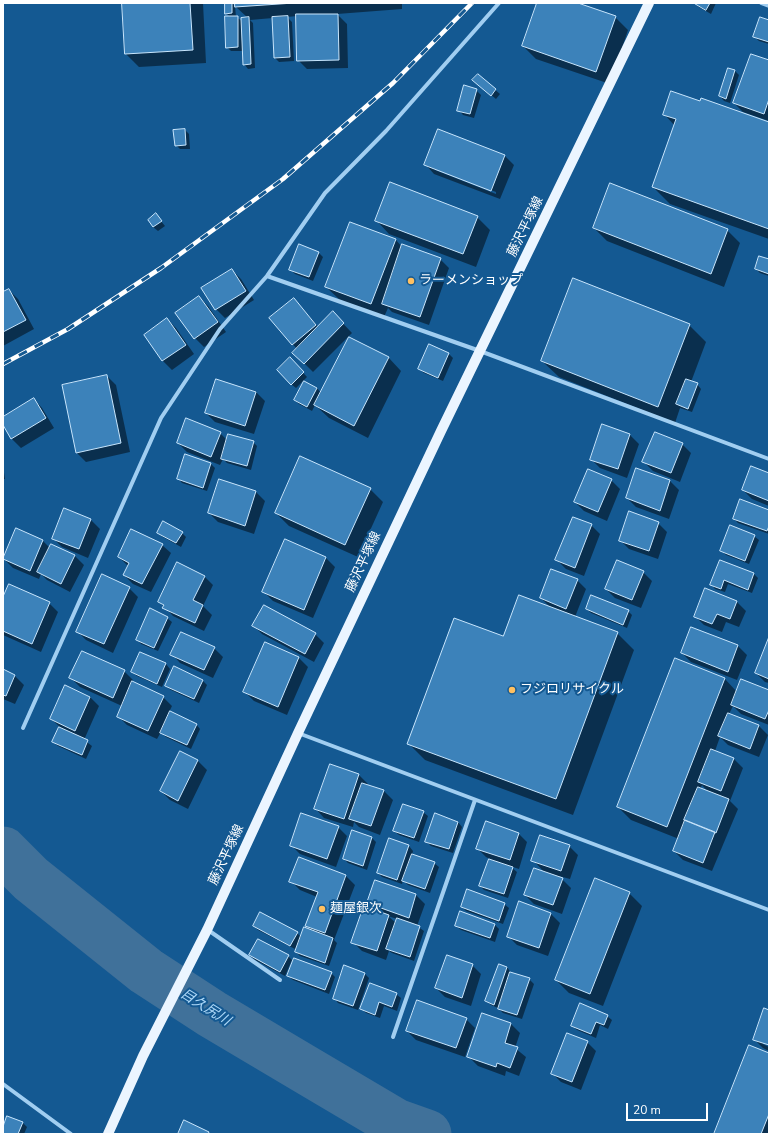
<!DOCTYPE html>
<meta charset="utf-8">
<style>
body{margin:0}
#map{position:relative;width:772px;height:1137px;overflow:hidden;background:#145992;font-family:"Nunito Sans",sans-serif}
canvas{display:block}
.frame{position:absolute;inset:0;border:4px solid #fff;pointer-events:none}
.scale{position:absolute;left:626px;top:1103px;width:82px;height:18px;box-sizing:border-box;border:2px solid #fff;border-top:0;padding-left:5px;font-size:12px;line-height:14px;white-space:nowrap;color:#fff;-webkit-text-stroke:3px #145992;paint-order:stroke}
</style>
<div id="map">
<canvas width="772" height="1137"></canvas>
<div class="frame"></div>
<div class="scale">20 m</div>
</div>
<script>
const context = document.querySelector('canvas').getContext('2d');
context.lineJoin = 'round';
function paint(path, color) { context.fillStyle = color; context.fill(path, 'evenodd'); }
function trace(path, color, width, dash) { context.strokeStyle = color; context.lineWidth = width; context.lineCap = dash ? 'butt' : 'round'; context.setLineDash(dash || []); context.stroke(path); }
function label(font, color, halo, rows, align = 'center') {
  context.font = font + ' "Nunito Sans","Noto Sans JP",sans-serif'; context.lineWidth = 4; context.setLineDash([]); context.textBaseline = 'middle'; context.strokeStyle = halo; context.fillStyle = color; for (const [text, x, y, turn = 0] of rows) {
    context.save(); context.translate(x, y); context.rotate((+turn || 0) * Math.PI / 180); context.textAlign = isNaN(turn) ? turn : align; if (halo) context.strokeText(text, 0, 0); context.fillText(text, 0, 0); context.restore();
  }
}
paint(new Path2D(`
 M123 3H203L206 63 139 67 126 54Z
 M226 3H232L235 6 236 17 242 21 248 18 236 7V3H402V9L337 14 347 24 348 68 307 69 298 60 297 16 287 17 292 22 294 61 279 62 275 58 273 18 250 20 253 23 255 68 248 69 244 64 243 51H231L227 47 230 17 226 13Z
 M538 3H575L615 17 628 30 610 84 536 59 523 46Z
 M695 3H716L711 14 699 7Z
 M769 21V44L759 41 754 36Z
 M769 61V121L743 112 734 103Z
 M729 69 735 71 739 75 730 103 724 101 720 96Z
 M478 75 500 94 496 99 478 84Z
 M476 90 481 95 474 118 463 115 459 110Z
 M701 102 769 123V239L670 204 653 187 675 126 664 114Z
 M185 130 189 134 190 149H180L176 145Z
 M439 130 505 156 514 165 500 199 434 174 426 165ZM435 168 496 192V194L435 170Z
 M156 215 165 226 158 231 153 227Z
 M477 217 490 230 476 267 389 234 376 220Z
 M351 223 396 240 402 247 440 259 449 268 429 325 392 312 388 308 384 317 340 300 326 287Z
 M594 228 727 230 740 243 724 287 607 241Z
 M318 252 323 257 313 281 295 274 290 269Z
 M769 260V276L760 273 756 269Z
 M232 270 241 279 254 300 225 318 216 309 203 289Z
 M9 290 18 299 34 329 3 346V293Z
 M199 297 208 306 226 332 204 347 195 338Z
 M302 308 318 327 333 313 352 333 313 372 294 353 297 349 271 319Z
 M167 319 176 328 194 354 172 370 163 361 145 335Z
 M689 325 706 342 691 382 697 384 701 389 692 412 680 408 675 423 559 377 542 361Z
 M429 345 449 354 453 358 443 381 424 373 419 369Z
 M388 357 401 371 368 438 329 418 315 405 312 411 299 404 295 400 305 382 317 388 321 393Z
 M294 363 307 377 296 388 291 384Z
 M107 376 116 385 130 452 86 462 77 453 63 386Z
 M217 380 256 392 265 401 254 434 215 422 206 413Z
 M34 399 42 408 54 428 21 448 12 439 3 423V418Z
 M602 426 630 435 639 444 627 478 600 468 591 459Z
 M220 433 227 440 253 442 257 446 251 470 227 463 223 459 220 465 187 452 178 443Z
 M682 444 691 453 680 482 653 471 644 462Z
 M211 464 215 468 207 491 182 483 178 478Z
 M3 466 5 479H3Z
 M637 470 670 481 679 490 669 519 636 507 627 498Z
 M769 474V506L752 499 743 490Z
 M219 480 256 492 265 501 254 534 218 522 209 513Z
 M611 480 620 489 607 521 584 511 575 502Z
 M370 489 383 502 358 557 289 526 276 513Z
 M769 511V534L738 523 734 519Z
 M91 520 100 529 88 558 62 547 53 538Z
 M658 523 667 532 658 559 629 549 620 540Z
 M591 525 600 534 584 576 566 569 557 560Z
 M16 530 43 541 50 548 51 545 75 556 84 565 70 592 47 580 41 574 39 579 13 568 4 559Z
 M158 533H182L186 537 181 547 163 537Z
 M754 536 759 540 749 564 726 555 721 550Z
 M285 540 326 558 335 567 313 618 273 601 264 592Z
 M162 545 171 553 151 592 133 584 124 575 128 566 119 557Z
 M720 561 754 574 758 578 752 593 728 584 725 592 715 589 711 584Z
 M643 572 652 581 641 608 615 598 606 589Z
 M204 576 213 585 203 606 212 615 204 631 173 616 160 602Z
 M577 580 586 589 575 617 617 633 634 650 573 815 425 760 408 743 504 637 551 608 541 598Z
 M129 588 138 597 113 653 86 640 77 631Z
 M705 589 737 602 746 611 739 627 726 622 722 632 704 625 695 616Z
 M3 599 49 603 58 612 41 652 3 635Z
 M587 609 628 611 632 615 627 628 591 613Z
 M167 618 172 622 158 651 141 644 137 639Z
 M254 626 315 634 324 643 314 662 262 634Z
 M692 628 738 646 747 655 737 680 691 662 682 653Z
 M769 639V683L765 682 756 673Z
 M265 644 299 658 308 667 287 715 254 701 245 692Z
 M214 648 223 657 213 678 180 663 172 654Z
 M141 653 166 664 170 669 162 687 137 676 132 672Z
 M676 659 725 679 737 692 769 691V725L741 714 733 706 729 714 759 726 768 735 759 757 728 745 720 737 715 751 734 759 743 768 730 801 738 809 712 871 683 860 674 851 679 839 631 820 618 807ZM702 785 709 793 700 789Z
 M175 668 203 681 207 685 199 703 171 690 166 686Z
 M3 670 15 676 24 685 15 704 3 699Z
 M124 671 133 680 132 683 163 697 172 706 169 712 196 724 200 729 191 749 166 737 161 732 157 739 127 725 118 716 122 706 80 687 71 678Z
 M65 686 90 697 99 706 84 740 92 746 86 759 58 746 53 742 60 727 51 719Z
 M180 752 198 761 207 770 188 809 170 800 161 791Z
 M359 775 368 784 367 786 384 791 393 800 380 835 359 827 354 822 353 827 324 818 316 809Z
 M423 812 428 816 419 842 399 835 394 831Z
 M458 822 462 827 453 853 431 846 426 841Z
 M338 827 347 836 336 867 300 854 291 845Z
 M353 832 372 838 376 842 367 870 348 863 344 859Z
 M518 833 527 842 519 869 510 866 517 872 508 898 484 890 480 886 490 859 486 857 477 848Z
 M390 840 409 846 413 851 412 855 434 863 439 867 430 893 408 885 403 880 402 884 382 877 378 873Z
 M569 846 578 855 570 879 559 876 571 888 562 914 534 904 525 895 545 873 533 860Z
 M346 876 355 885 334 940 337 943 329 966 300 956 296 952 299 944 298 943 295 949 258 930 254 926 297 933 301 937 312 931 307 926 317 897 300 890 291 881Z
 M375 881 416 895 425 904 417 926 424 931 414 961 392 953 389 951 386 960 362 951 353 942 377 912 368 903ZM388 916 397 919 396 923Z
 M629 893 642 906 603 1006 569 993 556 980Z
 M504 904 509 908 503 924 466 911 462 907Z
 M551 914 560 923 548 956 517 945 508 936Z
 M495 925 499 929 495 942 461 930 456 926Z
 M250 955 288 956 292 960 285 976 255 960Z
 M472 965 481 974 471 1006 445 997 436 988Z
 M507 967 511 973 529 979 534 984 522 1019 503 1013 498 1008 491 1005 487 1001Z
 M331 973 335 977 329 994 293 980 288 976Z
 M364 973 369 978 358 1010 338 1003 334 998Z
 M396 994 401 998 397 1011 384 1006 380 1018 366 1013 362 1009Z
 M769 1011V1044L763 1042V1044L769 1047V1051L763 1048 754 1039Z
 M607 1016 612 1020 608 1029 600 1025 596 1038 577 1030 572 1026Z
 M466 1019 475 1028 465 1057 416 1040 407 1031Z
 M511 1024 520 1033 515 1048 526 1057 519 1076 506 1071 505 1076 478 1066 469 1057Z
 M587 1042 596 1051 581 1090 561 1082 552 1073Z
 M769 1055V1134H715Z
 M22 1122 27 1127 24 1134H3V1129Z`), '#0007');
trace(new Path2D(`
 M3 851 31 879 146 971 212 1014 308 1071 396 1123 427 1134`), '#40719a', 49);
const building = new Path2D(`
 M122 3H190L193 50 125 54Z
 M225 3H232V13L225 14Z
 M235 3H294L235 7Z
 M537 3H578L616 16 596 72 522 46Z
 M694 3H710L706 10Z
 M296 14H338L339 60 297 61Z
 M225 16H238V47L226 48Z
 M288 16 290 57 274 58 272 17Z
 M249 17 251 64 243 65 241 18Z
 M760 17 769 20V42L753 37Z
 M751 54 769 60V99L764 114 733 103Z
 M728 68 735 70 726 99 719 96Z
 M478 74 496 89 491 96 472 80Z
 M464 85 477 89 470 114 457 111Z
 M671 91 700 101 701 98 769 122V229L652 187 676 119 663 115Z
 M185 129 186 145 175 146 173 130Z
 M438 129 505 155 491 191 424 165Z
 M390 182 478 216 463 254 375 221Z
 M610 183 728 229 711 274 593 228Z
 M156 213 162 221 153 227 148 220Z
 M350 222 396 239 371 304 325 287Z
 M299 244 319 252 309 277 289 270Z
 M402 244 441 258 420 317 382 304Z
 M759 256 769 259V274L755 269Z
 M232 269 246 291 215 310 201 288Z
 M573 278 690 324 658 407 541 361Z
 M9 289 26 320 3 332V292Z
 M199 296 218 322 194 339 175 313Z
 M294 298 316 325 292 345 269 318Z
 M333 311 344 323 304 364 292 353Z
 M167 318 186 345 162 361 144 335Z
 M349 337 389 357 354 426 314 405Z
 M429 344 449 353 438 378 418 369Z
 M290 357 304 372 291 385 277 370Z
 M107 375 121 443 76 453 62 385Z
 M216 379 256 392 245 426 205 413Z
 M686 379 698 383 688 409 676 404Z
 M304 381 317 388 307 407 294 400Z
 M34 398 46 418 11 439 3 425V417Z
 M186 418 221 432 211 457 177 443Z
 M602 424 630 434 618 469 590 460Z
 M655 432 683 443 671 473 642 462Z
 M228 434 254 441 247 466 221 459Z
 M185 454 211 463 203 488 177 479Z
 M300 456 371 488 345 545 275 513Z
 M751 466 769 473V501L742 490Z
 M636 468 670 480 660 511 626 498Z
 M588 469 612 479 598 512 574 502Z
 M219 479 256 491 245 526 208 513Z
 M740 499 769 510V526L767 531 733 519Z
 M64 508 91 519 79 549 52 539Z
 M629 511 659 522 649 551 619 541Z
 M573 517 592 524 575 568 555 560Z
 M163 521 183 532 176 543 157 533Z
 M730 525 755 535 745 561 720 551Z
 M16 528 43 540 30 571 3 559Z
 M131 529 163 544 142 584 123 575 129 563 118 557Z
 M285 539 326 557 304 610 262 592Z
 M51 544 75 555 61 584 37 572Z
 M617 560 644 571 632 600 605 589Z
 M720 560 754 573 748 590 724 580 721 589 710 585Z
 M177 562 205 576 193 600 203 605 195 623 162 608 164 605 158 602Z
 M551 569 578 579 566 609 540 598Z
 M102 574 130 587 104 644 76 632Z
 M9 584 50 602 32 644 3 631V597Z
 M705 588 737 601 730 619 717 614 712 624 694 617Z
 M519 595 618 632 556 799 407 744 454 618 503 636Z
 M591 595 629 610 623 625 586 609Z
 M264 605 316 633 305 654 252 626Z
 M150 608 168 617 154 648 136 640Z
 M691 627 738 645 728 672 681 653Z
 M181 632 215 647 204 670 170 655Z
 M769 637V679L755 673Z
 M265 642 299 657 278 707 243 692Z
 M82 651 125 670 113 698 69 678Z
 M140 652 166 663 157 684 131 672Z
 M675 658 725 678 667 827 617 807Z
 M174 666 203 680 194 699 165 686Z
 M3 669 15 675 6 696 3 695Z
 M741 679 769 690V710L765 719 731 705Z
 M132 681 164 696 148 731 117 717Z
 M65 685 90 697 75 731 50 719Z
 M170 711 197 724 187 745 160 733Z
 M728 713 759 725 750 749 718 736Z
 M59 727 88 740 82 755 52 742Z
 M711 749 734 758 721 791 698 782Z
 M180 751 198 760 178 801 160 791Z
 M330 764 359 774 344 819 314 809Z
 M362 783 384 790 371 826 349 819Z
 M698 787 729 799 716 833 684 820Z
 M403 804 424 811 414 838 393 831Z
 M301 813 339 826 327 859 290 846Z
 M435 813 458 822 449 849 425 842Z
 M685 820 715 832 703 863 673 851Z
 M486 821 519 833 510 860 476 849Z
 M352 830 372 837 363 866 343 859Z
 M540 835 570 845 561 871 531 861Z
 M389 838 409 845 397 880 377 873Z
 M412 854 435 862 425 889 402 881Z
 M299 857 346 875 325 933 305 926 318 892 289 882Z
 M489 859 513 867 504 894 479 886Z
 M534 868 563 878 553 905 524 895Z
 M595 878 630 892 590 994 555 980Z
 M375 880 416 894 409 918 367 903Z
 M467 889 505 903 499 921 461 907Z
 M519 901 551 913 539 948 507 937Z
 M364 906 389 915 377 951 351 943Z
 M460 911 495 924 490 938 455 926Z
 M260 912 298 932 290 946 253 926Z
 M397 918 420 926 410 957 386 949Z
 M304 927 333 938 325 963 295 952Z
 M258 939 289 955 280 972 249 955Z
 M447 955 473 964 462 998 435 988Z
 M294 958 332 972 325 990 287 976Z
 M499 964 507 967 494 1005 485 1001Z
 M344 965 365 973 353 1006 333 999Z
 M510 972 530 978 517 1015 498 1009Z
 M370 983 397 993 392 1007 379 1002 375 1015 360 1009Z
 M417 1000 467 1018 456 1048 406 1031Z
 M580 1003 608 1015 604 1025 596 1022 591 1034 571 1026Z
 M764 1008 769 1010V1045L753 1040Z
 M482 1013 511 1023 505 1043 518 1047 510 1068 497 1063 496 1067 467 1057Z
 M567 1033 588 1041 572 1082 551 1074Z
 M749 1045 769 1053V1114L761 1134H714Z
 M7 1116 23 1122 18 1134H3V1127Z
 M184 1120 209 1132 208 1134H178Z`);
paint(building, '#3c82ba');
trace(building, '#c8e5fc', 1);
trace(new Path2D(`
 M761 3 769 6
 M267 276 480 351 769 459
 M23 728 161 418 220 329 267 276 325 193 386 131 499 3
 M298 733 769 910
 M208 930 280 980
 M393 1037 475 800
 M3 1084 71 1134`), '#a1cef1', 4);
trace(new Path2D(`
 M108 1134 143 1056 207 930 298 733 441 431 649 3`), '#ebf5ff', 10);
const rail = new Path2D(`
 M3 364 68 329 161 268 283 179 393 83 472 3`);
trace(rail, '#fff', 4.5);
trace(rail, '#145992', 3, [9]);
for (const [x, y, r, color] of [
 [411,281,4,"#ffc061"],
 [512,690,4,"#ffc061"],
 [322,909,4,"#ffc061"]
]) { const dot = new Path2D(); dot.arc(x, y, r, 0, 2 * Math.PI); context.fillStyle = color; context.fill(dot); trace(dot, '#145992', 1.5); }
label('13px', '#fff', '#145992', [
 ["藤沢平塚線",526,227,-64],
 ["藤沢平塚線",364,562,-65],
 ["藤沢平塚線",227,855,-65]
]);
label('13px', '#fff', '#145992', [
 ["ラーメンショップ",419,281],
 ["フジロリサイクル",520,690],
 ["麺屋銀次",330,909]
], 'left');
label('italic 14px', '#add8f8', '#145992', [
 ["目久尻川",205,1008,32]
]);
</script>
